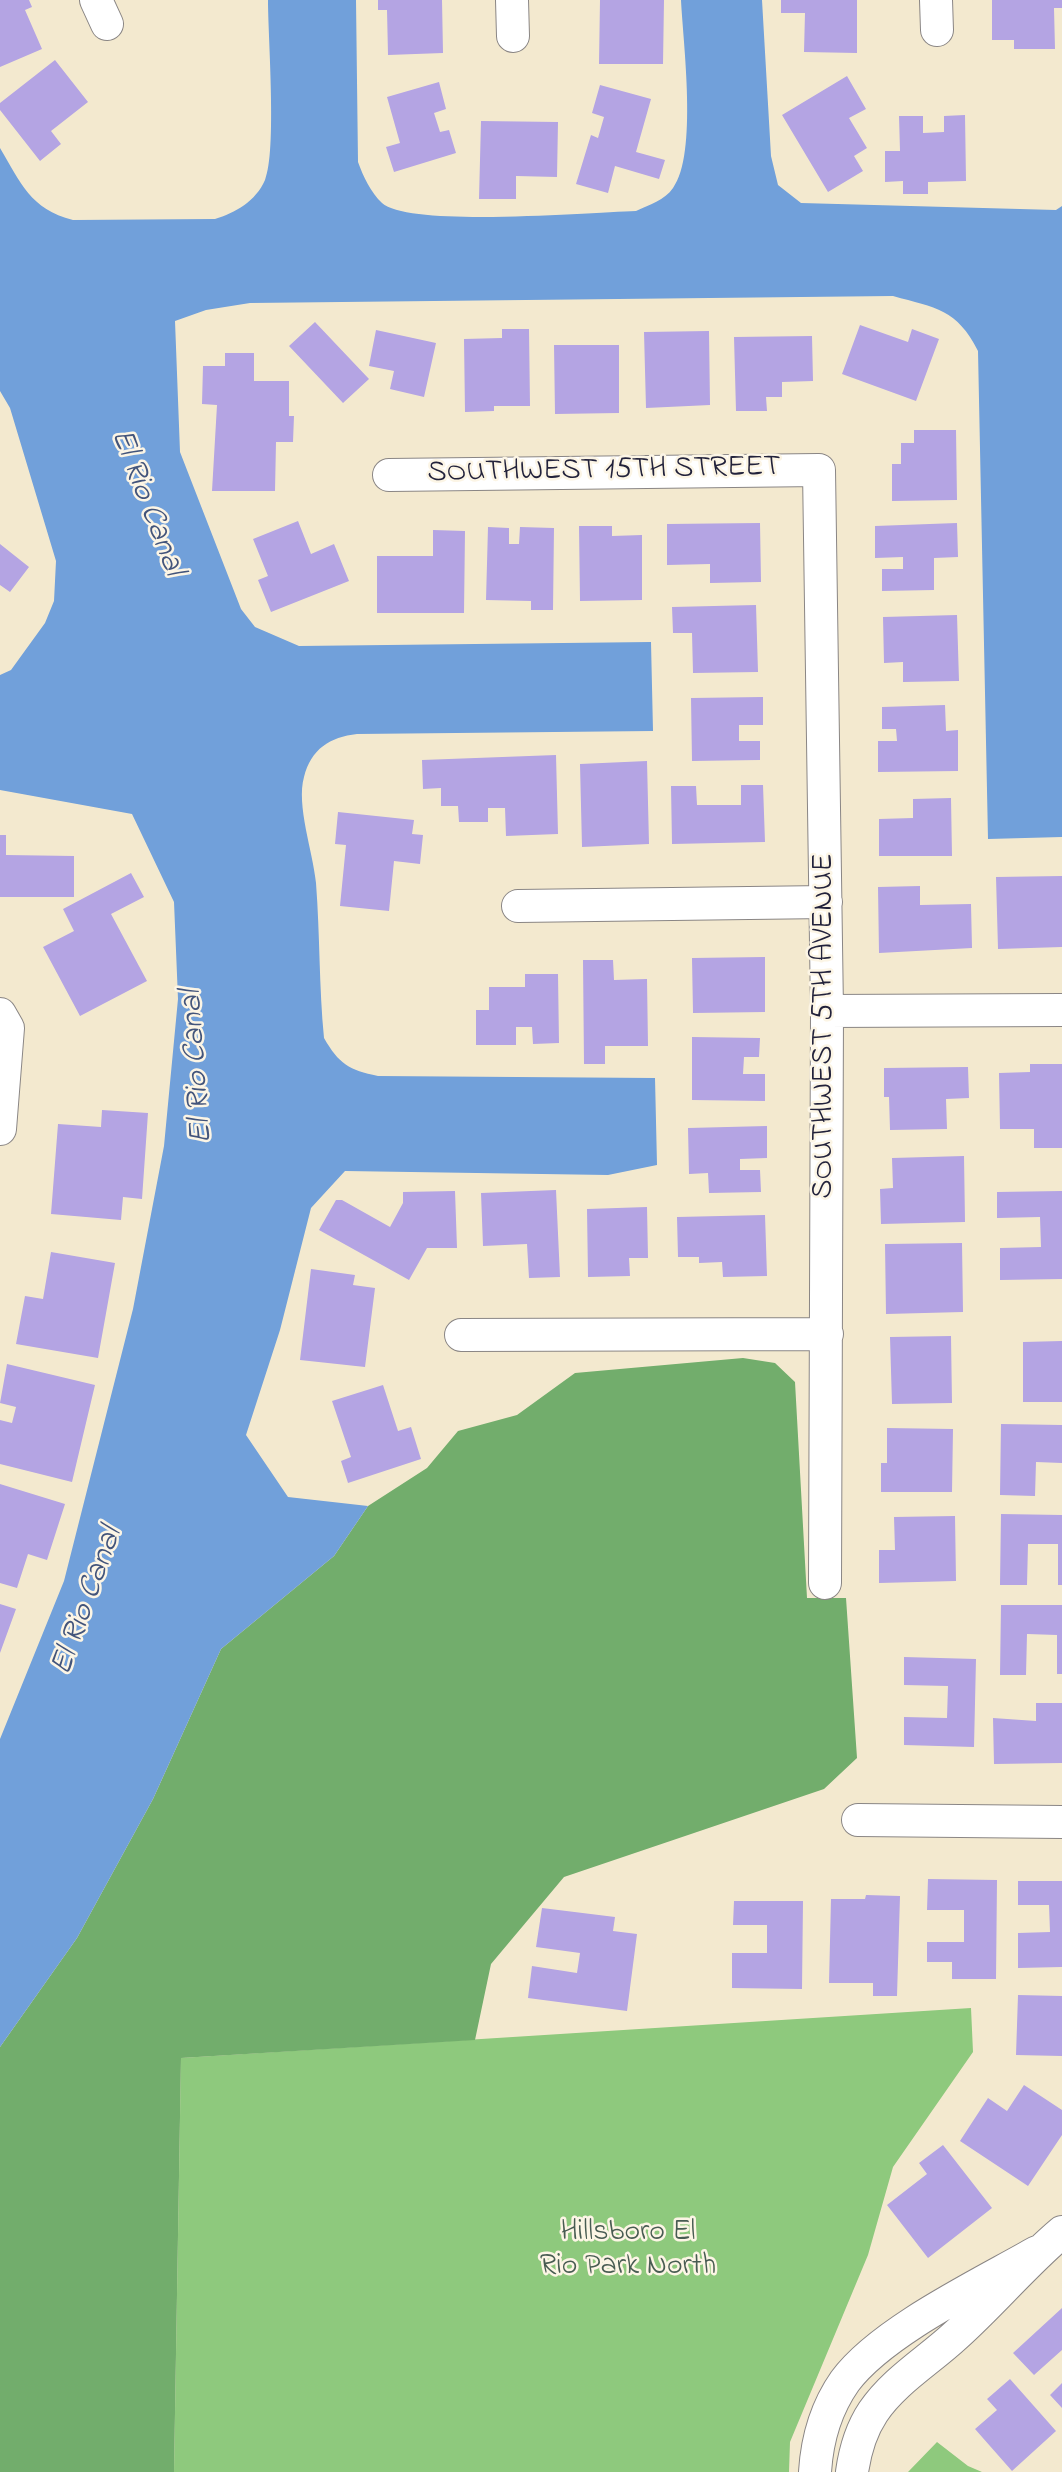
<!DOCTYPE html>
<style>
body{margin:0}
canvas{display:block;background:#f3e9cf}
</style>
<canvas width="1062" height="2472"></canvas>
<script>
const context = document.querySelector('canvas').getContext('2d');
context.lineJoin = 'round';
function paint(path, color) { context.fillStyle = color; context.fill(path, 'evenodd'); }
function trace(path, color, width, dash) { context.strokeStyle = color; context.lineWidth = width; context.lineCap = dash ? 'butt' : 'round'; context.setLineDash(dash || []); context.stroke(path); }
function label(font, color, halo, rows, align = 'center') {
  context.font = font + ' "Indie Flower",sans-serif'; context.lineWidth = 5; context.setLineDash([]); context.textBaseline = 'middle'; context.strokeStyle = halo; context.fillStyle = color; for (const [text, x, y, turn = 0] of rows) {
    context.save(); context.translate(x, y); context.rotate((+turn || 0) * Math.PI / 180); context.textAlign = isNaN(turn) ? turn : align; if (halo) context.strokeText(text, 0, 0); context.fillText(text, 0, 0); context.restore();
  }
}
paint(new Path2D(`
 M971 2008 973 2052 893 2167 868 2255 790 2442 789 2472H174L181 2058Z
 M937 2442 968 2466 982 2472H908Z`), '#8ec97d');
paint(new Path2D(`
 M743 1358 775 1363 795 1382 807 1598H846L857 1758 824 1789 564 1877 491 1964 475 2040 181 2058 174 2472H0V2047L77 1938 153 1799 221 1649 334 1556 368 1506 427 1468 458 1431 517 1415 575 1373Z`), '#72ad6c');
paint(new Path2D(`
 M268 0H356L358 162C363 176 371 193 382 203 410 228 592 212 636 211 649 205 665 200 673 188 698 154 683 43 681 0H762L771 156 778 185 801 203 1056 210 1062 206V837L988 839 978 351C957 309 936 308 893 296L250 303 206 310 175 321 180 452 241 609 255 627 299 646 651 642 653 731 357 734C330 737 311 749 304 777 296 805 313 852 316 883 320 935 319 987 324 1038 339 1064 349 1070 378 1076L655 1078 657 1165 608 1175 345 1171 311 1208 280 1330 246 1435 288 1497 368 1506 334 1556 221 1649 153 1799 77 1938 0 2047V1739L64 1581 133 1309 164 1146 178 999 174 902 132 814 0 790V675L11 670 45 623 54 601 56 561 10 408 0 391V148C21 183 30 209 73 220L215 219C235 213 256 201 265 180 277 151 268 38 268 0Z`), '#71a0da');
paint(new Path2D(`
 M0 0H29L32 7 25 10 42 49 0 67Z
 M378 0H442L443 53 388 55 387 10H378Z
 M600 0H664L663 64H599Z
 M781 0H857V53L804 52 805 13H781Z
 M992 0H1062V8H1054L1055 49H1014V40H992Z
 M55 60 88 102 51 131 61 144 40 161 0 110V103Z
 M847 76 866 109 849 118 867 148 854 156 863 171 828 192 782 115Z
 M439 82 446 109 434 113 440 132 449 130 456 153 394 172 386 147 400 143 387 97Z
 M600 85 651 99 636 152 665 160 659 179 615 166 608 193 576 184 591 135 598 138 604 117 592 113Z
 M965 115 966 181 928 182V194H903V181L885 182V151H900L899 116H923V133L944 132V116Z
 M481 121 558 122 557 177 516 176V199H479Z
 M315 322 369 379 343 403 289 346Z
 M860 325 908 342 912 329 939 339 916 401 842 374Z
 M502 329H529L530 406H494V411L465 412 464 339 502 338Z
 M376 330 436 343 424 397 390 389 394 371 369 366Z
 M709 331 710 405 646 408 644 332Z
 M812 336 813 381 782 382V397H766L767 411H736L734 337Z
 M554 345H619V413L555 414Z
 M225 353H254V381H289V416H294L293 442H276L275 491H212L217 405 202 404 203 366H225Z
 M914 430H956L957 500 892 501V464H901V443H914Z
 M298 521 311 554 334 544 349 581 271 612 258 580 268 576 253 539Z
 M760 523 761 582 710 583V564L667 565V524Z
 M957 523 958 557 934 558V590L882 591V569H903V557L875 558V526Z
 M579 526H612V536L642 535V600L580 601Z
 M488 527 509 528V544H519L520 527 554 528 553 610H531V601L486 600Z
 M433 530 465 531 464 613H377V556H433Z
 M0 544 29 567 10 592 0 585Z
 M756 605 758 672 693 673 692 633H673L672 607Z
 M957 615 959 681 903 682V662L884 663 883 617Z
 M763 697V725H739V741H760V760L692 761 691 698Z
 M945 705 946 731 958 730V771L878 772V741H897L896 729H882V707Z
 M556 755 558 834 506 836 505 808H488V822H459L458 806H441V788L423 789 422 760Z
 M647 761 649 844 582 847 580 764Z
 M741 785H763L765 842 672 844 671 786H696L697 805H741Z
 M951 798 952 856H879V819L913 818V799Z
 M338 812 414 820 412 834 423 835 420 864 394 861 389 911 340 906 346 845 335 844Z
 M0 835H6V855L74 856V897H0Z
 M131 873 144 897 111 914 147 981 80 1016 43 947 74 931 63 909Z
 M1062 876V947L998 949 996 877Z
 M920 886V905L971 904 972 948 879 953 878 887Z
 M765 957V1012L693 1013 692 958Z
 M583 960H613L614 980 647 979 648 1046H605V1064H584Z
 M525 974H558L559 1043 533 1044 532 1027H516V1045H476V1010H489V987H525Z
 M692 1037 760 1038 759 1057H744L743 1074H765V1101L692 1100Z
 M1030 1064H1062V1148H1034V1129H1000L999 1073 1030 1072Z
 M968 1067 969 1098 946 1099 947 1129 890 1130 889 1097H884V1068Z
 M102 1110 148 1113 142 1199 123 1197 121 1220 51 1214 58 1124 101 1127Z
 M767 1126V1158L740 1159V1170H760L761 1192 709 1193 708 1173 689 1174 688 1128Z
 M964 1156 965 1222 881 1224 880 1189 893 1188 892 1158Z
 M556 1190 560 1277 529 1278 527 1244 483 1246 481 1193Z
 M455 1191 457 1248H427L409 1280 319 1230 336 1200H342L390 1227 403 1203V1192Z
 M1062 1191V1279L1000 1280V1248L1041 1247 1040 1217 997 1218V1192Z
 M647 1207 648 1258H629L630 1276 588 1277 587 1209Z
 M765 1215 767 1276 723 1277 722 1262 699 1263V1257H678L677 1217Z
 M962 1243 963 1312 886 1314 885 1244Z
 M51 1252 115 1263 98 1358 16 1344 25 1296 43 1299Z
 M311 1269 355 1275 353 1285 375 1288 365 1367 300 1360Z
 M951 1336 952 1403 892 1404 890 1337Z
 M1062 1341V1402H1023V1342Z
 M7 1364 95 1385 72 1482 0 1464V1420L12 1423 16 1407 0 1403Z
 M383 1385 398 1431 411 1427 421 1459 348 1483 341 1461 351 1457 332 1401Z
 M1001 1424 1062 1425V1463L1036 1462 1035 1496 1000 1495Z
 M887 1428 953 1429 952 1492H881V1463H887Z
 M0 1484 65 1504 47 1560 28 1554 17 1588 0 1583Z
 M1001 1514 1062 1515V1585H1058V1544H1028L1027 1585H1000Z
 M955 1516 956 1581 879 1583V1550H895L894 1517Z
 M0 1604 16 1609 0 1653Z
 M1001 1605H1062V1674H1057V1635L1027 1634 1026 1675H1000Z
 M904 1657 976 1659 974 1747 904 1745V1717L947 1718 948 1686 904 1685Z
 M1036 1703H1062V1763L994 1764 993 1718 1036 1721Z
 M928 1879 997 1880 996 1979H952V1962H927V1942H964V1910H927Z
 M1018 1881H1062V1967L1018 1968V1933L1050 1932 1049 1905H1018Z
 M866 1895 900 1896 897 1996H873V1983H829L831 1899H865Z
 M734 1901H803L802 1989 732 1988V1953H767V1925H733Z
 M542 1908 615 1917 613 1931 637 1934 627 2011 528 1998 532 1966 577 1973 580 1953 536 1947Z
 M1018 1995 1062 1996V2056L1016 2055Z
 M1024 2085 1062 2110V2135L1028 2186 960 2141 988 2098 1007 2111Z
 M943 2145 992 2208 928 2258 887 2205 927 2174 919 2163Z
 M1062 2308V2350L1034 2375 1013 2353Z
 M1010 2379 1056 2431 1012 2471 975 2429 997 2410 987 2399Z
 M1062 2383V2408L1050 2395Z`), '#b4a4e3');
const street = new Path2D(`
 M96 0 107 24
 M512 0 513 36
 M936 0 937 30
 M389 475 819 470 827 1011 825 1583
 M518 906 826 902
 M827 1011 1062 1010
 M0 1014 8 1028 0 1129
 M461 1335 827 1334
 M858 1820 1062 1822
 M815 2472C817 2440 826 2408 845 2381 882 2331 983 2283 1037 2252
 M852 2472C855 2451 861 2430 873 2412 894 2381 928 2361 955 2336 992 2303 1024 2264 1062 2232`);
trace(street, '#8a8685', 34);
trace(street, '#fff', 32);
label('30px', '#22223b', '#fcf5e5', [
 ["SOUTHWEST 15TH STREET",604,472,-1],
 ["SOUTHWEST 5TH AVENUE",826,1026,-90]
]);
label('30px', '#485c52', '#fcf5e5', [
 ["Hillsboro El",628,2234],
 ["Rio Park North",628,2268]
]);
label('italic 32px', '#42547b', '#fcf5e5', [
 ["El Rio Canal",145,503,69],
 ["El Rio Canal",199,1067,-94],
 ["El Rio Canal",89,1602,-70]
]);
</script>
